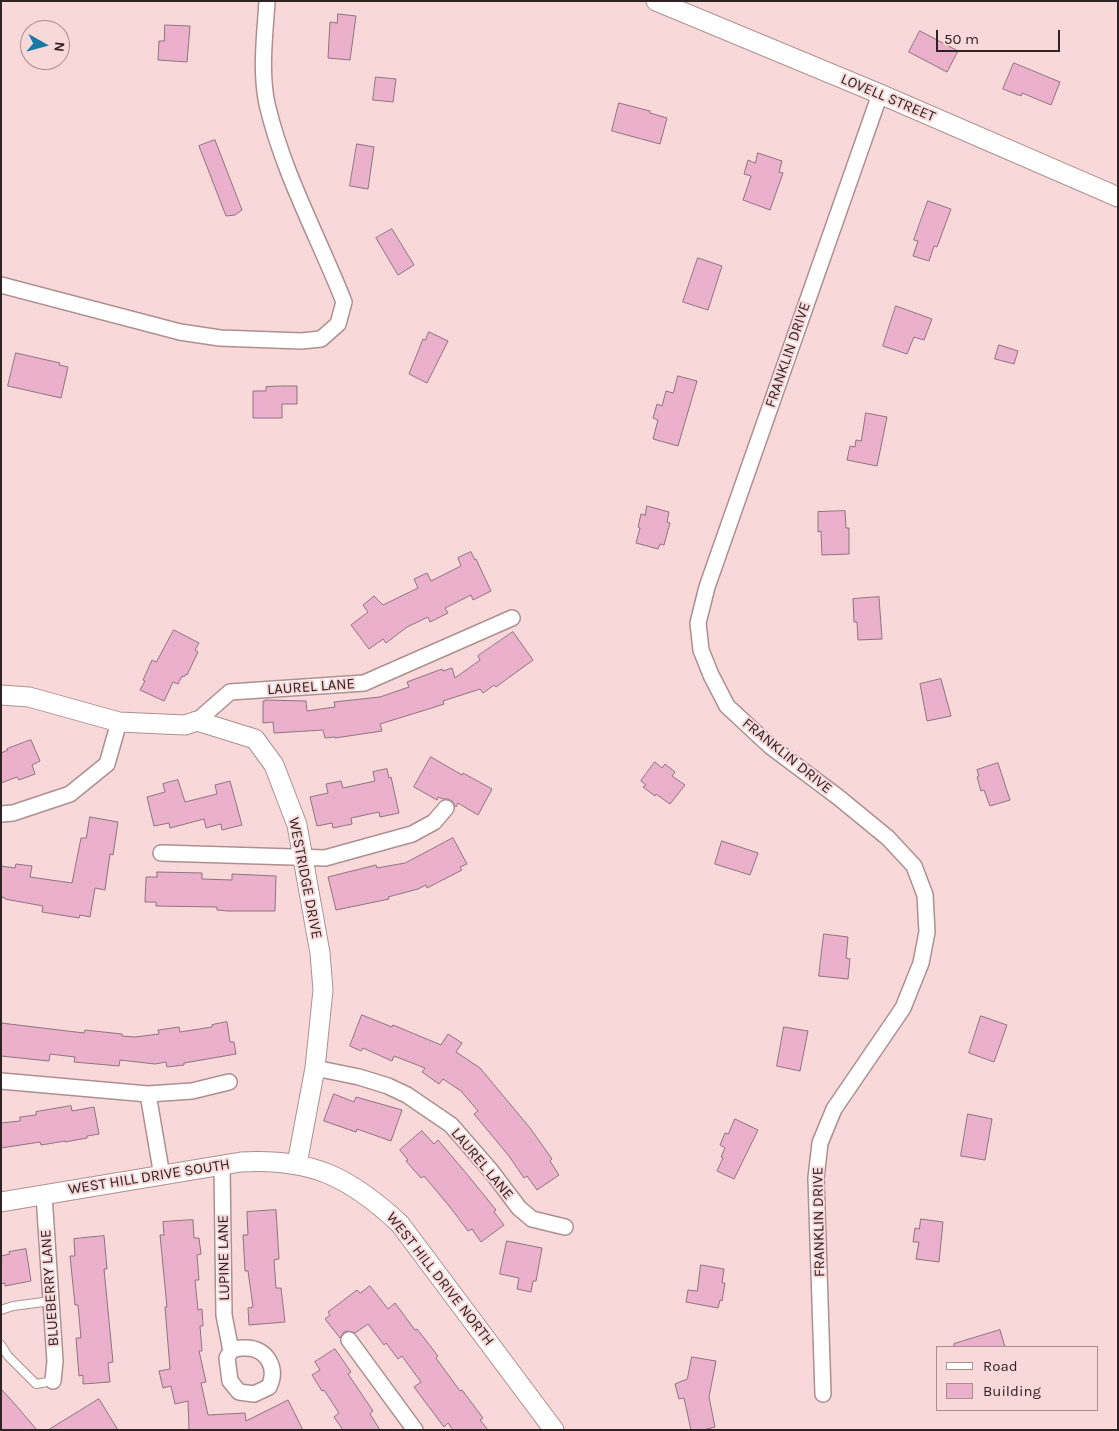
<!DOCTYPE html>
<style>
body{margin:0}
#map{position:relative;width:1119px;height:1431px;overflow:hidden;background:#f8d8d8;font-family:Karla,sans-serif}
canvas{display:block}
.frame{position:absolute;inset:0;border:2px solid #2f2323;pointer-events:none}
.legend{position:absolute;left:936px;top:1346px;width:162px;height:65px;box-sizing:border-box;background:#f8d8d8;border:1px solid #a89090;margin:0;padding:6px 9px;list-style:none;font-size:15px;color:#2f2323}
.legend li{display:flex;align-items:center;gap:10px;height:25px}
.legend b{width:25px;border:1px solid #a89090}
.north{position:absolute;left:20px;top:20px;width:50px;height:50px;box-sizing:border-box;background:#f8d8d8;border:1px solid #a89090;border-radius:50%;rotate:97deg;font-size:14px;font-weight:700;line-height:20px;text-align:center;color:#2f2323}
.north::after{content:'';display:block;margin:auto;width:18px;height:22px;background:#157ba6;clip-path:polygon(50% 0,100% 100%,50% 72%,0 100%)}
.scale{position:absolute;left:936px;top:30px;width:124px;height:22px;box-sizing:border-box;border:2px solid #2f2323;border-top:0;padding-left:6px;font-size:15px;line-height:18px;white-space:nowrap;color:#2f2323;-webkit-text-stroke:4px #f8d8d8;paint-order:stroke}
</style>
<div id="map">
<canvas width="1119" height="1431"></canvas>
<div class="frame"></div>
<ul class="legend">
<li><b style="height:6px;background:#fff"></b>Road</li>
<li><b style="height:14px;background:#eab0cc"></b>Building</li>
</ul>
<div class="north">N</div>
<div class="scale">50 m</div>
</div>
<script>
const context = document.querySelector('canvas').getContext('2d');
context.lineJoin = 'round';
function paint(path, color) { context.fillStyle = color; context.fill(path, 'evenodd'); }
function trace(path, color, width, dash) { context.strokeStyle = color; context.lineWidth = width; context.lineCap = dash ? 'butt' : 'round'; context.setLineDash(dash || []); context.stroke(path); }
function label(font, color, halo, rows, align = 'center') {
  context.font = font + ' Karla,sans-serif'; context.lineWidth = 4; context.setLineDash([]); context.textBaseline = 'middle'; context.strokeStyle = halo; context.fillStyle = color; for (const [text, x, y, turn = 0] of rows) {
    context.save(); context.translate(x, y); context.rotate((+turn || 0) * Math.PI / 180); context.textAlign = isNaN(turn) ? turn : align; if (halo) context.strokeText(text, 0, 0); context.fillText(text, 0, 0); context.restore();
  }
}
const building = new Path2D(`
 M338 14 356 16 350 60 328 58 330 22 337 23Z
 M165 25 190 26 187 62 158 60 159 41H164Z
 M920 31 958 51 947 72 909 52Z
 M1014 63 1060 82 1051 105 1022 93 1021 96 1003 89Z
 M376 77 396 79 393 102 373 100Z
 M619 103 650 111V113L667 118 660 144 612 131Z
 M215 140 242 210 235 215 226 216 199 146Z
 M357 144 374 147 368 189 350 186Z
 M758 153 782 161 779 172 783 173 770 210 743 200 751 176 744 174 748 160 755 163Z
 M928 201 951 209 937 247 934 246 929 261 913 256 918 241 914 240Z
 M392 229 414 265 398 275 376 238Z
 M698 258 722 266 708 310 683 302Z
 M896 306 932 319 924 340 914 337 907 354 883 346Z
 M429 332 448 341 427 383 409 374 423 339 425 340Z
 M999 345 1018 351 1014 364 995 359Z
 M16 353 60 363 59 365 68 367 61 398 8 386Z
 M678 376 697 381 678 446 653 439 658 420 653 418 657 404 662 406 666 391 673 393Z
 M281 386H297V404H282V418H253V391H266V387Z
 M866 413 887 417 877 466 847 460 850 446 855 447 856 440 861 441Z
 M647 506 669 512 667 522 670 523 664 545 660 544 658 549 636 543 640 528 638 527 641 514 645 515Z
 M845 511 846 528H849V554L822 555 821 531 818 532V512Z
 M471 552 475 560 476 559 491 591 473 600 471 595 445 608 448 613 430 622 428 617 407 627 386 643 383 639 369 649 351 625 368 612 363 605 374 596 383 605 418 588 414 579 427 573 431 581 461 566 458 558Z
 M879 597 882 639 858 640 857 622H854L853 599Z
 M174 630 199 643 195 650 198 652 187 675 186 674 184 677 182 676 178 684 173 682 164 701 140 690 145 681 143 680 152 660 156 662Z
 M513 632 533 660 496 687 494 685 483 693 480 689 443 701 444 704 435 707 380 724 382 731 335 738V737L325 738 323 730 274 733 273 722 263 723V701H265V700L306 701 307 711 335 707 334 702 380 697 409 687 407 682 442 669 443 671 452 668 455 678 480 660 478 656Z
 M941 679 951 716 927 721 920 684Z
 M31 740 40 761 32 765 35 774 19 780 17 777 1 783V753L8 750 7 749Z
 M431 757 462 775 463 773 492 789 478 815 458 803 456 807 452 801 448 799H443L438 797 437 800 414 787Z
 M655 762 662 768 665 764 675 772 672 776 685 785 670 804 656 794 655 796 643 787 646 785 641 781Z
 M998 763 1010 800 990 806 984 790 981 791 977 777 979 776 977 770Z
 M387 769 389 778 391 777 399 813 380 817 379 812 351 818 352 824 333 828 332 823 317 826 310 797 328 793 326 784 341 781 343 788 375 781 373 772Z
 M178 780 185 802 217 794 215 785 230 781 242 825 222 830 221 824 206 828 204 819 170 828 169 823 154 826 147 797 165 792 163 784Z
 M90 817 118 822 113 855 110 854 105 890 95 888 90 917 80 915 79 918 42 912 43 906 5 899V898L1 897V866L15 868 16 864 32 866 30 877 72 883 81 838H86Z
 M453 838 467 864 460 867 462 870 427 888 426 885 418 889 388 897 389 899 336 910 328 877 376 865 377 868 405 863Z
 M722 841 758 853 750 875 715 864Z
 M157 872 202 873V879L232 880V874L276 876 275 911H228L217 910V907L156 906V902H145L146 877H157Z
 M824 934 848 937 846 958 850 959 848 979 819 976Z
 M362 1015 392 1027 393 1025 441 1045 448 1034 462 1043 456 1052 480 1068 530 1128 552 1159 550 1161 559 1175 537 1190 527 1176 524 1178 509 1156 474 1114 478 1111 461 1091 443 1079 439 1084 422 1072 425 1068 394 1056 392 1061 363 1048 361 1051 350 1046Z
 M981 1016 1007 1025 994 1062 969 1053Z
 M227 1022 230 1042H234L236 1054 184 1063V1065L167 1067 166 1062 155 1064 120 1060 119 1066 74 1062 75 1057 50 1054 49 1061 1 1056V1023L84 1033 85 1030 122 1034V1036L135 1037 159 1034 158 1030 179 1027 180 1032 212 1027V1025Z
 M784 1027 808 1031 800 1071 777 1066Z
 M334 1094 354 1102 356 1097 402 1110 391 1141 357 1129 356 1132 324 1121Z
 M71 1106 72 1111 94 1107 99 1134 87 1136V1138L65 1142V1141L41 1145 40 1142 1 1148V1123L20 1121V1117L36 1115V1112Z
 M968 1114 992 1119 985 1160 961 1156Z
 M735 1119 758 1130 734 1179 717 1171 723 1158 721 1157 725 1148 720 1145 725 1133 728 1134Z
 M422 1131 434 1144 438 1140 466 1173 496 1210 494 1212 504 1225 481 1242 472 1229 468 1231 450 1207 424 1176 421 1178 406 1161 408 1160 400 1150Z
 M276 1210 279 1259 274 1260 276 1288H281L285 1322 249 1325 248 1308 253 1307 248 1271H245L243 1235H248L247 1212Z
 M921 1219 943 1222 939 1262 916 1259 919 1242H913L915 1228 919 1229Z
 M193 1220 194 1238H199L201 1254 197 1255 199 1280H195L198 1310 202 1309 203 1326H200L202 1351H199L206 1382 201 1383 208 1415 245 1413 246 1421 288 1400 303 1430H189L188 1401 175 1404 171 1386 163 1388 159 1371 170 1369 165 1307H167L160 1235H164L163 1222Z
 M104 1236 107 1269H104L113 1362 108 1363 110 1382 83 1384V1375L79 1376 76 1338H81L78 1305H75L70 1256H75L74 1239Z
 M507 1241 542 1248 536 1281H533L531 1292 517 1289 519 1278 500 1274Z
 M26 1249 31 1281 5 1286V1283L1 1284V1256L10 1254 9 1252Z
 M701 1265 724 1269 722 1283H725L722 1301 720 1300 718 1308 686 1302 688 1290 697 1291Z
 M370 1286 388 1309 395 1303 415 1330 417 1329 438 1356 436 1358 460 1391 462 1390 483 1418 480 1420 488 1430H453L448 1423 444 1427 414 1387 421 1382 402 1356 398 1359 386 1343 384 1345 368 1324 355 1333 348 1331 344 1332 340 1338 325 1319 330 1315 328 1312 357 1290 360 1293Z
 M1000 1330 1005 1347H954V1344Z
 M335 1349 351 1372 348 1374 373 1411 370 1414 380 1430H343L334 1417 339 1413 324 1390 322 1391 312 1375 320 1370 315 1362Z
 M692 1357 716 1361 709 1397 715 1427 703 1430H691L684 1398 679 1399 675 1384 687 1379Z
 M1 1389 13 1402 37 1430H1Z
 M99 1399 118 1430H48L79 1411Z`);
paint(building, '#eab0cc');
trace(building, '#8e7480', 1);
const service = new Path2D(`
 M1 1310 13 1306 51 1301
 M1 1345 8 1356 36 1384 53 1381`);
const minor = new Path2D(`
 M1 285 180 332 220 338 301 341 321 339 338 324 344 302C318 236 283 173 267 104 260 70 265 35 267 1
 M197 721 230 692 364 683 512 618
 M1 814 13 813 70 794 107 764 119 722
 M161 853 325 858 412 834 434 822 446 808
 M315 1068 359 1077 388 1086 407 1095 451 1125 491 1171 519 1208 532 1219 565 1227
 M1 1081 148 1094 162 1176
 M148 1094 192 1091 229 1082
 M222 1165 224 1315 231 1351 227 1358 230 1381 239 1392 254 1394 269 1387C278 1368 267 1348 246 1348 240 1348 237 1347 231 1351
 M44 1195 55 1361 53 1381
 M349 1340 415 1430
 M823 1394 816 1178 820 1143 834 1109 903 1008 921 963 927 932 925 895 914 866 888 838 838 797 770 746 727 706 711 675 701 650 698 623 707 587 880 94`);
const tertiary = new Path2D(`
 M656 1 880 94 1118 197
 M1 695 29 697 119 722 185 725 197 721 255 739 274 765 297 825 320 953 323 990 315 1068 297 1164
 M1 1202 241 1162C311 1158 350 1177 400 1224L554 1430`);
trace(service, '#ae8f90', 10);
trace(minor, '#ae8f90', 18);
trace(tertiary, '#ae8f90', 21);
trace(service, '#fff', 8);
trace(minor, '#fff', 15);
trace(tertiary, '#fff', 19);
label('15px', '#2f2323', '#f8d8d8', [
 ["LOVELL STREET",888,98,23],
 ["FRANKLIN DRIVE",788,355,-71],
 ["LAUREL LANE",311,687,-4],
 ["FRANKLIN DRIVE",787,756,39],
 ["WESTRIDGE DRIVE",305,878,79],
 ["LAUREL LANE",482,1164,50],
 ["WEST HILL DRIVE SOUTH",149,1177,-9],
 ["FRANKLIN DRIVE",819,1222,-91],
 ["LUPINE LANE",224,1258,-91],
 ["WEST HILL DRIVE NORTH",440,1279,52],
 ["BLUEBERRY LANE",50,1288,-94]
]);
</script>
